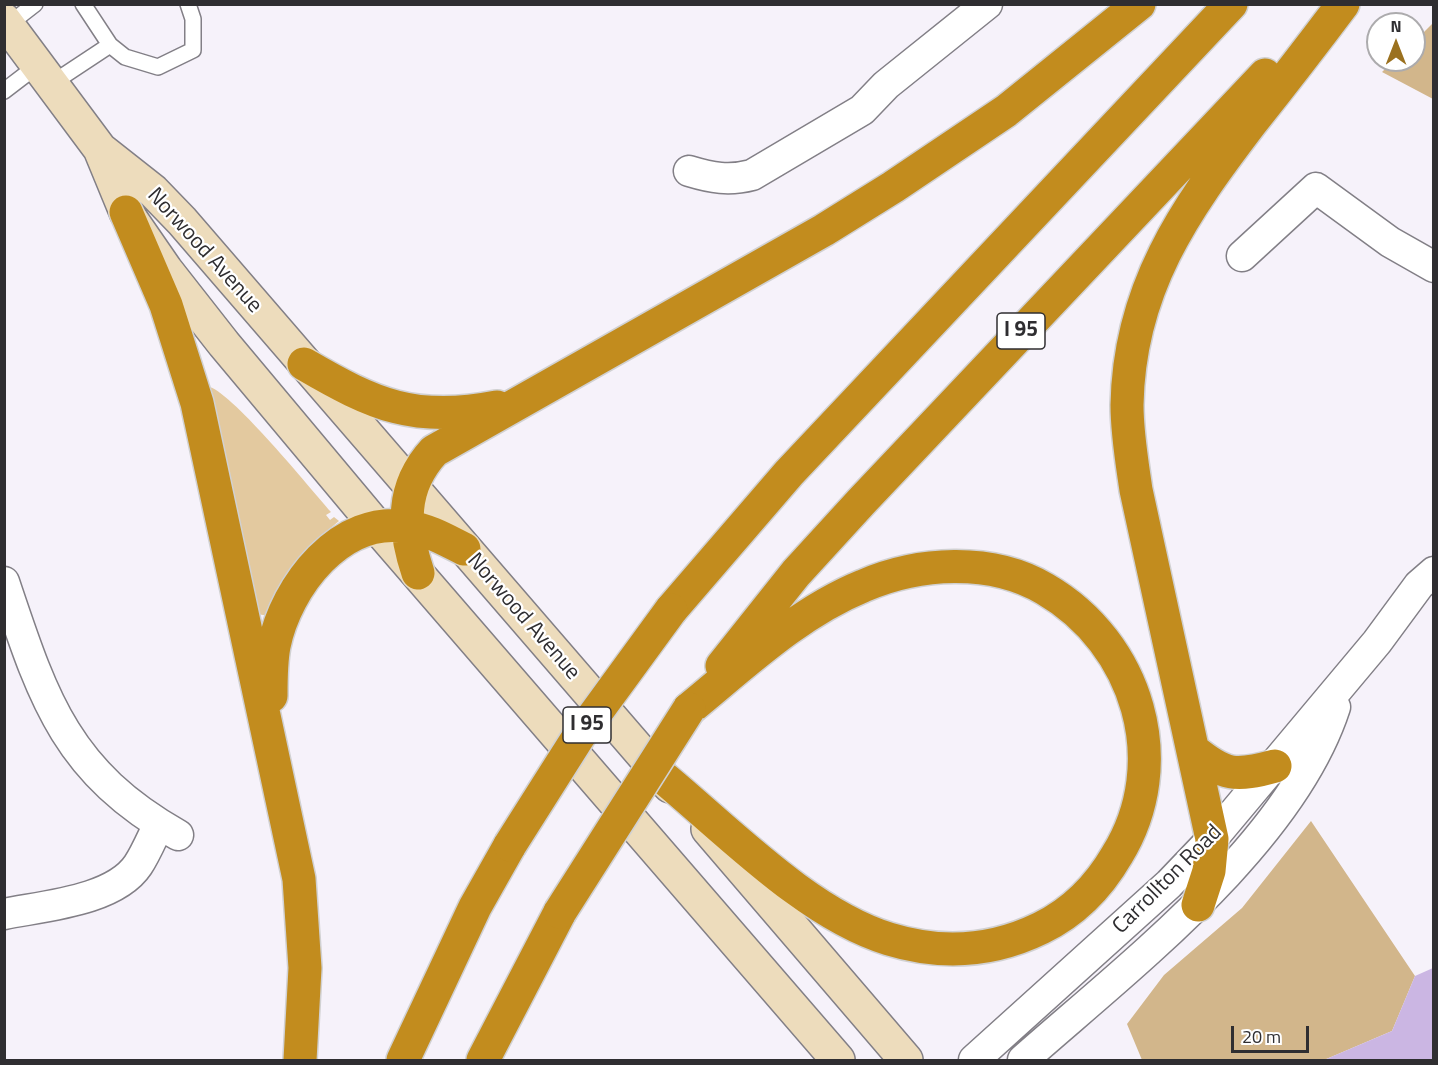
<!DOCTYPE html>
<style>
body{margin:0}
#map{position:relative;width:1438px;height:1065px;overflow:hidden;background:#f6f2fa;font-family:"Titillium Web",sans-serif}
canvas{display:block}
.frame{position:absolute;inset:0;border:6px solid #2f2e31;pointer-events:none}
.north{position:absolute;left:1366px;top:12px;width:60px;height:60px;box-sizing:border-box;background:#fff;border:2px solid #acabad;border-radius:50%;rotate:0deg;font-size:16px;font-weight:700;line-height:24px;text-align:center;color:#2f2e31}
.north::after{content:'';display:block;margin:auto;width:21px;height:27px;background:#9b711f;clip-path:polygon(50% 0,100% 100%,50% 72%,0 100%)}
.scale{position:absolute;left:1231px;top:1026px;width:78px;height:27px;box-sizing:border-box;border:3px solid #2f2e31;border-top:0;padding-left:8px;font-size:18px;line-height:21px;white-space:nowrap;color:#2f2e31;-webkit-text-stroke:4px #fff;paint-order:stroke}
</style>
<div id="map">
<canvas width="1438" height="1065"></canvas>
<div class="frame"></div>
<div class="north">N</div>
<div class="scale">20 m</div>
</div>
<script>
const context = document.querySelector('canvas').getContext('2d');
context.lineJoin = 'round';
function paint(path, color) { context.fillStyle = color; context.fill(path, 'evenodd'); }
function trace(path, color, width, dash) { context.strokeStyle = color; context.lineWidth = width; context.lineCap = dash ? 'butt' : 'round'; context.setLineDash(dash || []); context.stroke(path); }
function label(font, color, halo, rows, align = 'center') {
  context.font = font + ' "Titillium Web",sans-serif'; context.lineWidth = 4.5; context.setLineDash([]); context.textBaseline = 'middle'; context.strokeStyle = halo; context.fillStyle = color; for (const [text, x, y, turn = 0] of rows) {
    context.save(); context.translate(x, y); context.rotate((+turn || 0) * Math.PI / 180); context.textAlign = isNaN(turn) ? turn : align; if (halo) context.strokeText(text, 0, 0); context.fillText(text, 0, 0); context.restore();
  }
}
paint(new Path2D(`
 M210 387C235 396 309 487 331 512L326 515 330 520 334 517 339 521 309 546 285 577 269 616 251 613 218 449Z`), '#e3c99f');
paint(new Path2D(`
 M1433 23V99L1382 72 1394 60H1414V42Z
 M1311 821 1415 976 1392 1031 1324 1060H1142L1127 1024 1164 975 1242 908Z`), '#d2b68b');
paint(new Path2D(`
 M1433 968V1060H1324L1392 1031 1415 976Z`), '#cbb6e3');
const lane = new Path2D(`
 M8 25 35 4
 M110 45 125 57 158 67 193 50V19L188 4
 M51 84 110 45 83 4
 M4 91 38 65`);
const street = new Path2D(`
 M689 171C712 178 729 181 752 175L862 110 886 85 987 4
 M1242 256 1316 188 1390 242 1434 267
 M4 582C43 698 65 771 178 835
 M4 914C43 906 114 901 138 865 146 853 152 838 159 824
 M974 1060 1169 884 1212 839 1377 642 1419 585 1434 572
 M1023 1060C1128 967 1291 843 1335 707`);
const secondary = new Path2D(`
 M4 20 100 149 126 212 166 270 224 344 378 528 838 1060
 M101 150 153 191 182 221 670 786
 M708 829 906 1060`);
const highway = new Path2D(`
 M126 212 166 305 197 403 299 879 305 968 300 1060
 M304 364C374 405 415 423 497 407
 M418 573C403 528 400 488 434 451L824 230 893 187 1006 111 1139 4
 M671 610 789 473 1231 4
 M722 666 796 573 861 502 1265 75
 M271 696C271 680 271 662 274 646 286 586 341 514 409 527 429 530 446 540 464 549
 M1193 750C1225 776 1235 777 1275 766
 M665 779C730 833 808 914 889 939 941 955 992 952 1041 928 1074 912 1099 886 1117 855 1174 763 1138 643 1045 589 991 557 918 562 863 586 797 613 743 665 689 709
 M1198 905 1209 871 1212 839 1136 490C1132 462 1127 434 1127 405 1129 289 1184 211 1251 123 1282 84 1313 44 1343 4
 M403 1060 475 907 510 845
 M483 1060 560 912`);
trace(lane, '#827f86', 18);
trace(street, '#827f86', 33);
trace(secondary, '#827f86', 36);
trace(highway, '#d1d1d2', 36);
trace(lane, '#fff', 15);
trace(street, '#fff', 30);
trace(secondary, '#eddcbc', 33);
trace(highway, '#c28c1e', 33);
const highwayBridge = new Path2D(`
 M510 845 579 736 671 610
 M560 912 689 709`);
trace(highwayBridge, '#d1d1d2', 36, []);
trace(highwayBridge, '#c28c1e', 33);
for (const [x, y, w] of [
 [1021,331,48],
 [587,725,48]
]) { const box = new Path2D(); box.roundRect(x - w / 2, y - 18, w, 36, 4.5); context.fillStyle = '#fff'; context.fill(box); trace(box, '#2f2e31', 1.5); }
label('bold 21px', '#2f2e31', null, [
 ["I 95",1021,331],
 ["I 95",587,725]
]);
label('22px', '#2f2e31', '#fff', [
 ["Norwood Avenue",204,251,48],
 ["Norwood Avenue",523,617,49],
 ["Carrollton Road",1168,880,-45]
]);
</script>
